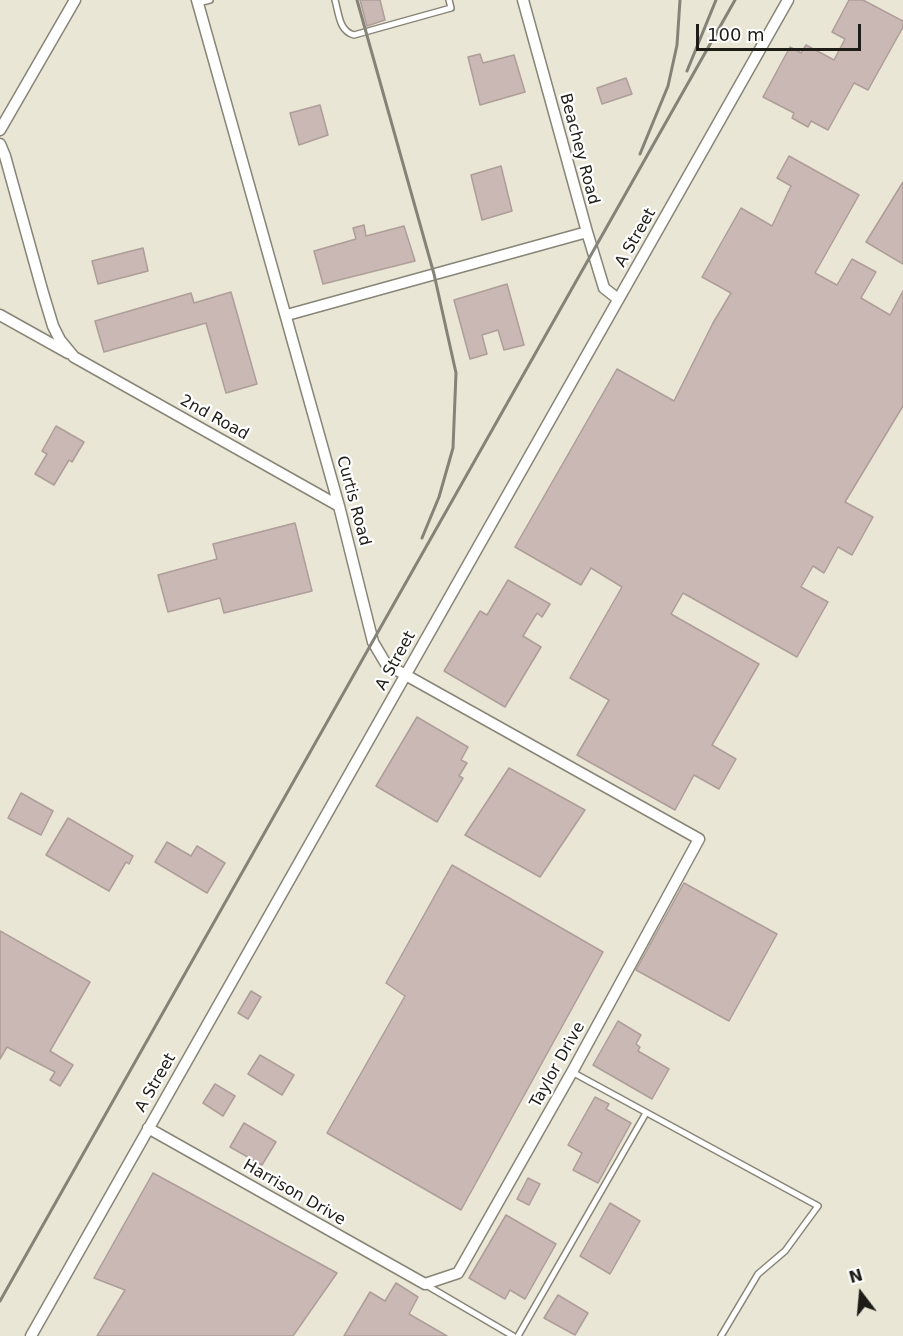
<!DOCTYPE html>
<style>
body{margin:0}
#map{position:relative;width:903px;height:1336px;overflow:hidden;background:#e9e6d6;font-family:"DejaVu Sans",sans-serif}
canvas{display:block}
.north{position:absolute;left:831px;top:1264px;width:60px;height:60px;-webkit-text-stroke:4px #fff;paint-order:stroke;rotate:344deg;font-size:16px;font-weight:700;line-height:24px;text-align:center;color:#1d1c16}
.north::after{content:'';display:block;margin:auto;width:21px;height:27px;background:#1d1c16;clip-path:polygon(50% 0,100% 100%,50% 72%,0 100%)}
.scale{position:absolute;left:696px;top:24px;width:165px;height:27px;box-sizing:border-box;border:3px solid #1d1c16;border-top:0;padding-left:8px;font-size:18px;line-height:21px;white-space:nowrap;color:#1d1c16;-webkit-text-stroke:4px #fff;paint-order:stroke}
</style>
<div id="map">
<canvas width="903" height="1336"></canvas>
<div class="north">N</div>
<div class="scale">100 m</div>
</div>
<script>
const context = document.querySelector('canvas').getContext('2d');
context.lineJoin = 'round';
function paint(path, color) { context.fillStyle = color; context.fill(path, 'evenodd'); }
function trace(path, color, width, dash) { context.strokeStyle = color; context.lineWidth = width; context.lineCap = dash ? 'butt' : 'round'; context.setLineDash(dash || []); context.stroke(path); }
function label(font, color, halo, rows, align = 'center') {
  context.font = font + ' "DejaVu Sans",sans-serif'; context.lineWidth = 4.5; context.setLineDash([]); context.textBaseline = 'middle'; context.strokeStyle = halo; context.fillStyle = color; for (const [text, x, y, turn = 0] of rows) {
    context.save(); context.translate(x, y); context.rotate((+turn || 0) * Math.PI / 180); context.textAlign = isNaN(turn) ? turn : align; if (halo) context.strokeText(text, 0, 0); context.fillText(text, 0, 0); context.restore();
  }
}
const building = new Path2D(`
 M360 0H380L385 20 367 26Z
 M849 0H863L903 21V27L868 90 854 83 828 130 811 121 808 127 792 118 794 113 763 97 790 47 801 53 806 45 834 60 845 39 832 32Z
 M480 54 483 63 514 55 525 92 480 105 468 57Z
 M626 78 632 94 602 104 597 88Z
 M320 105 328 135 299 145 290 113Z
 M789 156 859 195 815 273 837 285 852 259 876 272 861 298 890 315 903 291V406L845 502 873 517 852 555 838 547 824 573 813 566 801 587 828 602 797 657 683 593 671 614 759 664 712 745 736 759 719 789 694 775 675 810 577 755 609 700 570 678 622 587 591 568 581 585 515 547 617 369 674 401 713 323 731 293 702 277 741 208 772 226 791 186 777 178Z
 M501 166 512 211 482 220 471 175Z
 M903 182V264L866 242Z
 M364 225 366 236 404 226 415 261 323 284 314 251 356 239 353 228Z
 M143 248 148 271 98 284 92 261Z
 M507 284 524 345 504 350 498 330 482 335 487 354 470 359 454 300Z
 M231 292 257 384 226 393 206 323 104 352 95 321 191 293 194 303Z
 M56 426 84 442 72 462 69 460 54 485 35 474 47 454 42 451Z
 M295 523 312 591 224 613 220 598 168 612 158 575 217 559 213 544Z
 M508 580 550 604 542 617 537 613 523 636 541 647 505 707 444 671 480 611 487 615Z
 M417 717 468 747 461 760 467 763 459 776 463 778 437 822 376 786Z
 M509 768 585 810 540 877 465 835Z
 M21 793 53 811 41 835 8 818Z
 M68 818 133 856 129 864 126 862 109 891 46 855Z
 M167 842 191 856 197 846 225 863 207 893 155 862Z
 M452 865 603 952 461 1210 327 1133 405 996 386 983Z
 M684 883 777 934 729 1021 636 970Z
 M0 931 90 982 50 1051 73 1065 60 1086 50 1080 55 1072 7 1047 0 1059Z
 M251 991 261 997 248 1019 238 1013Z
 M618 1021 641 1035 636 1044 640 1047 638 1051 669 1069 652 1099 593 1065Z
 M260 1055 294 1075 282 1095 248 1074Z
 M215 1084 235 1096 223 1116 203 1103Z
 M595 1097 609 1104 606 1109 631 1123 598 1183 573 1170 582 1153 568 1145Z
 M244 1123 276 1142 262 1165 230 1147Z
 M153 1173 337 1273 293 1336H97L125 1290 94 1278Z
 M528 1178 540 1184 529 1205 517 1199Z
 M610 1203 640 1221 610 1274 580 1256Z
 M506 1215 556 1244 525 1299 510 1290 505 1299 469 1278Z
 M396 1283 418 1297 409 1314 447 1336H344L370 1292 385 1301Z
 M558 1295 588 1313 575 1335 544 1318Z`);
paint(building, '#cab8b4');
trace(building, '#ae9d99', 1.5);
const service = new Path2D(`
 M335 0C339 14 339 31 354 35L451 8 449 0
 M198 3 210 0
 M572 1072 818 1206 785 1251 758 1274 721 1336
 M426 1285 513 1336
 M518 1336 646 1113`);
const minor = new Path2D(`
 M523 0 587 232 604 288 618 299
 M0 130 75 0
 M0 144 5 156 43 293 53 326 60 340 74 357 339 506
 M0 315 68 353
 M287 315 587 232
 M148 1128 425 1284 458 1273 572 1072 699 839 386 664 373 642 339 506 197 0
 M31 1336 788 0`);
trace(service, '#888577', 8);
trace(minor, '#888577', 13);
trace(service, '#fff', 5);
trace(minor, '#fff', 10);
trace(new Path2D(`
 M357 0 434 274 456 373 453 448 439 497 422 538
 M687 71 716 0
 M640 154 668 86 677 45 680 0
 M0 1301 735 0`), '#858378', 3);
label('16px', '#1d1c16', '#fff', [
 ["Beachey Road",579,149,75],
 ["A Street",636,238,-60],
 ["2nd Road",214,418,29],
 ["Curtis Road",353,501,75],
 ["A Street",396,661,-61],
 ["Taylor Drive",558,1065,-61],
 ["A Street",156,1083,-60],
 ["Harrison Drive",294,1193,30]
]);
</script>
